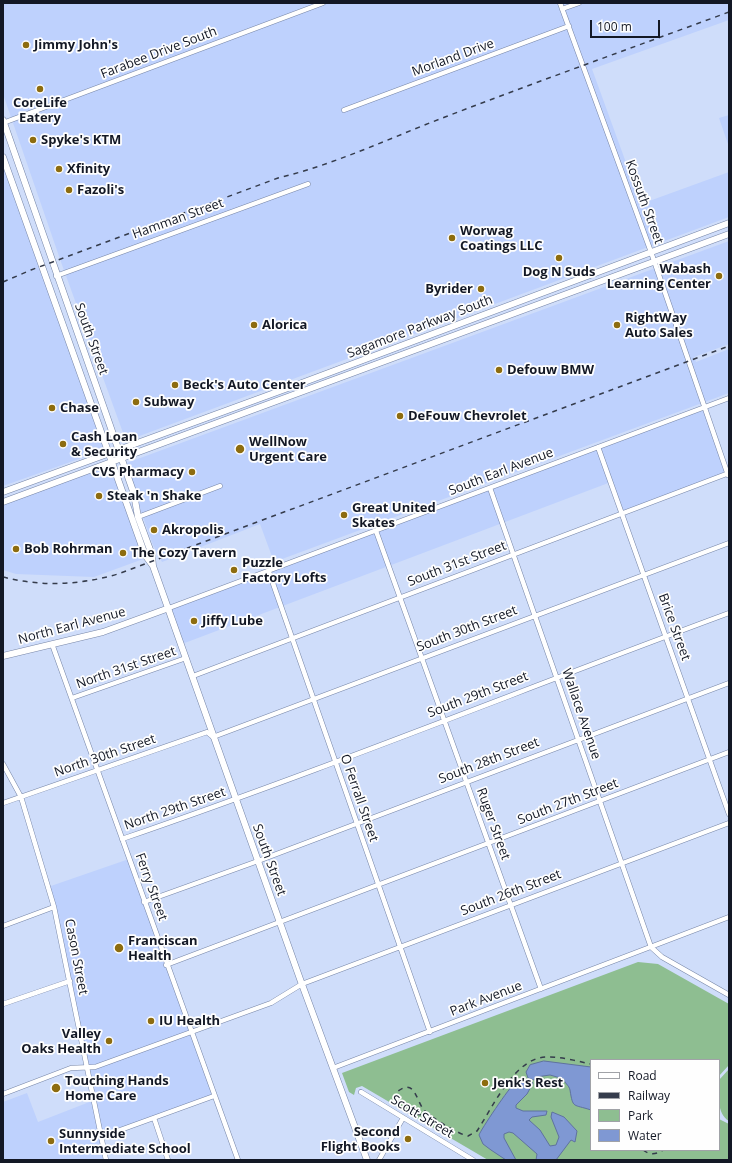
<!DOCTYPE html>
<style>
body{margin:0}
#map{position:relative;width:732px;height:1163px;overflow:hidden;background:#cfddfa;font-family:"Open Sans",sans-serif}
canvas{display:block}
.frame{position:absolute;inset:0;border:4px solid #131825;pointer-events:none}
.legend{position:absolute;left:590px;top:1059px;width:130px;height:92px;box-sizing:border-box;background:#fefefe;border:1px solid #a0a2a7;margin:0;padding:5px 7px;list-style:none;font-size:12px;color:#131825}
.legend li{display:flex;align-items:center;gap:8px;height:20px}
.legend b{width:20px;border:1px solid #a0a2a7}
.scale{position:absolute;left:590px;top:20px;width:70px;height:18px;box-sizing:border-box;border:2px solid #131825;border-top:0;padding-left:5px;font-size:12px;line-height:14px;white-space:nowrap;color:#131825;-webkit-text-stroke:3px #fefefe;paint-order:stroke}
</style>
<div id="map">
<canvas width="732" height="1163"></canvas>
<div class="frame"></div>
<ul class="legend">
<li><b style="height:5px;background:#fff"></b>Road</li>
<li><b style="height:5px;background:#353c4c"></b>Railway</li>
<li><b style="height:11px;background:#8ebe91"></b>Park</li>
<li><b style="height:11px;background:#7f98d3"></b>Water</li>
</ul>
<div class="scale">100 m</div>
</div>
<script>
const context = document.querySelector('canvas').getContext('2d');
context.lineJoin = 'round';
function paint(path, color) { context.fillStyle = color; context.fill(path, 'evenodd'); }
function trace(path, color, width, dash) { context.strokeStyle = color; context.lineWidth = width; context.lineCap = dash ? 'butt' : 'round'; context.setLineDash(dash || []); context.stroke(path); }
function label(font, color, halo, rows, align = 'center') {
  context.font = font + ' "Open Sans",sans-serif'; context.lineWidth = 3.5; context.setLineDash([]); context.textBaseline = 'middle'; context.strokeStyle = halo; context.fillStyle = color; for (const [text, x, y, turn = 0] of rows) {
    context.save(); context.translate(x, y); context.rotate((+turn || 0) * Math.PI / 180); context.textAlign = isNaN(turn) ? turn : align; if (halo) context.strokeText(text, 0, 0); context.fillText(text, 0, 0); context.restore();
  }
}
paint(new Path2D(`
 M3 3H729V20L592 69 641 204 729 172V217L126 441 61 262 3 94Z
 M729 115V147L719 118Z
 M3 162 104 450 3 486Z
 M729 241V344L694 357 696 362 729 349V393L274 562 260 524 162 562 153 545 124 464Z
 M705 408 728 473 623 514 611 482 182 644 169 608Z
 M113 463 146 558 94 577 16 574 3 570V502Z
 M129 859 214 1096 101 1137 48 887Z
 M27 1093 38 1122 92 1101 103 1160H3V1102Z`), '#bed1fd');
paint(new Path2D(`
 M638 962 658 964 729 1004V1065L719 1076V1060H591V1150H719V1119L729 1124V1160H488L362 1086 356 1088 354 1095 349 1092 342 1073Z
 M729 1069V1121C716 1113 719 1094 719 1080Z`), '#8ebe91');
const water = new Path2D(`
 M544 1061 591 1067V1110C573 1104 573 1109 570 1090 569 1085 564 1083 564 1079L550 1075 536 1077 534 1080 528 1078 526 1072 530 1065Z
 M527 1081 533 1083 527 1094 516 1105V1108L523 1111H547L546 1115 532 1117 529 1120 540 1130 550 1146 556 1145 559 1137 551 1117 552 1112 564 1117 577 1131 575 1142 571 1140 556 1160H536L537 1154 513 1133 509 1132 504 1134V1138L516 1160H506L491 1150 483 1144 479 1135C480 1131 510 1086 515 1083 519 1081 523 1084 527 1081Z`);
paint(water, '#7f98d3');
trace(water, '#5f729f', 1);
const minor = new Path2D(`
 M560 3 651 252 728 475
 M562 9 579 3
 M344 110 569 26
 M3 123 323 3
 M56 276 308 184
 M598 447 729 814
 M490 488 651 947 662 957 729 995
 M138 517 220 486
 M376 531 541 989
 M269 572 430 1032
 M169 608 729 398
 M52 644 238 1160
 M193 676 729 473
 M72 698 186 658
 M3 764 21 797 54 907 106 1160
 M3 803 207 732 213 737 729 543
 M122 839C326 769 526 688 729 613
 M144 902 258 861 729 683
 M3 926 54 907
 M166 965 729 752
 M3 1004 70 981
 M333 1068 729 917
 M361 1092 473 1160
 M3 1094 71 1068 95 1067 271 1003 302 984 729 823
 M154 1118 168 1160
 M101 1137 214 1096
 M379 1160 403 1118`);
const major = new Path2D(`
 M3 120 134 494 138 517 152 555 153 566 300 979 367 1160
 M3 157 145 555 153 566
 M3 492 299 384 729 223
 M3 502 729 234
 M3 656 103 632 169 608`);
trace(minor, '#7786a7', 5.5);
trace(major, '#7786a7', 7);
trace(minor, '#fff', 4.5);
trace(major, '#fff', 6);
trace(new Path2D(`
 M3 282 31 270 278 178C336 164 390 138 445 117 539 81 634 47 729 12
 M3 577C42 587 80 585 118 574L729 346
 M431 1115C413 1115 395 1114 397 1092 415 1077 416 1101 424 1110 430 1117 460 1135 468 1136L477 1131C493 1107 514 1059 545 1057 560 1056 576 1061 591 1064
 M643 1150C650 1155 655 1155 663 1150`), '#353c4c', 1.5, [5, 5]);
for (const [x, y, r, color] of [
 [26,45,4,"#8d6c0f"],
 [40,89,4,"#8d6c0f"],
 [33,140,4,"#8d6c0f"],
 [59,169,4,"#8d6c0f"],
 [69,190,4,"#8d6c0f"],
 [452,238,4,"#8d6c0f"],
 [559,258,4,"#8d6c0f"],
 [719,276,4,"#8d6c0f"],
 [481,289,4,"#8d6c0f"],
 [254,325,4,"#8d6c0f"],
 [617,325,4,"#8d6c0f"],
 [499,370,4,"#8d6c0f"],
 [175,385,4,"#8d6c0f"],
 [136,402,4,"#8d6c0f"],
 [52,408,4,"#8d6c0f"],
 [400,416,4,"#8d6c0f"],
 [63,444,4,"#8d6c0f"],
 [240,449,5,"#8d6c0f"],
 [192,472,4,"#8d6c0f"],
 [99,496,4,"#8d6c0f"],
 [344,515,4,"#8d6c0f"],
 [154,530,4,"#8d6c0f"],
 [16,549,4,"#8d6c0f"],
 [123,553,4,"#8d6c0f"],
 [234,570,4,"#8d6c0f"],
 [194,621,4,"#8d6c0f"],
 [119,948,5,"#8d6c0f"],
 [151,1021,4,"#8d6c0f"],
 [109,1041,4,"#8d6c0f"],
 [485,1083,4,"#8d6c0f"],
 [56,1088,5,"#8d6c0f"],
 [408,1139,4,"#8d6c0f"],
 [51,1141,4,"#8d6c0f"]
]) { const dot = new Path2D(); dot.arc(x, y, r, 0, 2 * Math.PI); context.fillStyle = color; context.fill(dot); trace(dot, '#fefefe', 1.5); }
label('bold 13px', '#131825', '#fefefe', [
 ["Jimmy John's",34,45],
 ["CoreLife",40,103,"center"],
 ["Eatery",40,118,"center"],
 ["Spyke's KTM",41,140],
 ["Xfinity",67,169],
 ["Fazoli's",77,190],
 ["Worwag",460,231],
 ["Coatings LLC",460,246],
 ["Wabash",711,269,"right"],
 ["Learning Center",711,284,"right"],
 ["Dog N Suds",559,272,"center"],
 ["Byrider",473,289,"right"],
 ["RightWay",625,318],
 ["Auto Sales",625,333],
 ["Alorica",262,325],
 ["Defouw BMW",507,370],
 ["Beck's Auto Center",183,385],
 ["Subway",144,402],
 ["Chase",60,408],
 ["DeFouw Chevrolet",408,416],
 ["Cash Loan",71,437],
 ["& Security",71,452],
 ["WellNow",249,442],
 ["Urgent Care",249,457],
 ["CVS Pharmacy",184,472,"right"],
 ["Steak 'n Shake",107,496],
 ["Great United",352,508],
 ["Skates",352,523],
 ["Akropolis",162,530],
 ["Bob Rohrman",24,549],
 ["The Cozy Tavern",131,553],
 ["Puzzle",242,563],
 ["Factory Lofts",242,578],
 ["Jiffy Lube",202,621],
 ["Franciscan",128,941],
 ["Health",128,956],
 ["IU Health",159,1021],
 ["Valley",101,1034,"right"],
 ["Oaks Health",101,1049,"right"],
 ["Touching Hands",65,1081],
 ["Home Care",65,1096],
 ["Jenk's Rest",493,1083],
 ["Second",400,1132,"right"],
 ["Flight Books",400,1147,"right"],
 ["Sunnyside",59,1134],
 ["Intermediate School",59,1149]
], 'left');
label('13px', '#131825', '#fefefe', [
 ["Farabee Drive South",159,53,-21],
 ["Morland Drive",453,58,-20],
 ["Kossuth Street",644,202,70],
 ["Hamman Street",178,219,-20],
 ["Sagamore Parkway South",420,327,-21],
 ["South Street",91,339,70],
 ["South Earl Avenue",501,472,-21],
 ["South 31st Street",457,564,-21],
 ["North Earl Avenue",72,626,-15],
 ["Brice Street",674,627,70],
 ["South 30th Street",467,629,-21],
 ["North 31st Street",126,668,-19],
 ["South 29th Street",478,695,-21],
 ["Wallace Avenue",581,714,71],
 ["North 30th Street",105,756,-19],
 ["South 28th Street",489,761,-21],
 ["O Ferrall Street",359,798,71],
 ["South 27th Street",568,802,-21],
 ["North 29th Street",175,809,-19],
 ["Ruger Street",493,824,70],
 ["South Street",269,860,70],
 ["Ferry Street",151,887,70],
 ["South 26th Street",511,893,-21],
 ["Cason Street",76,957,79],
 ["Park Avenue",486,999,-21],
 ["Scott Street",422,1117,31]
]);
</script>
